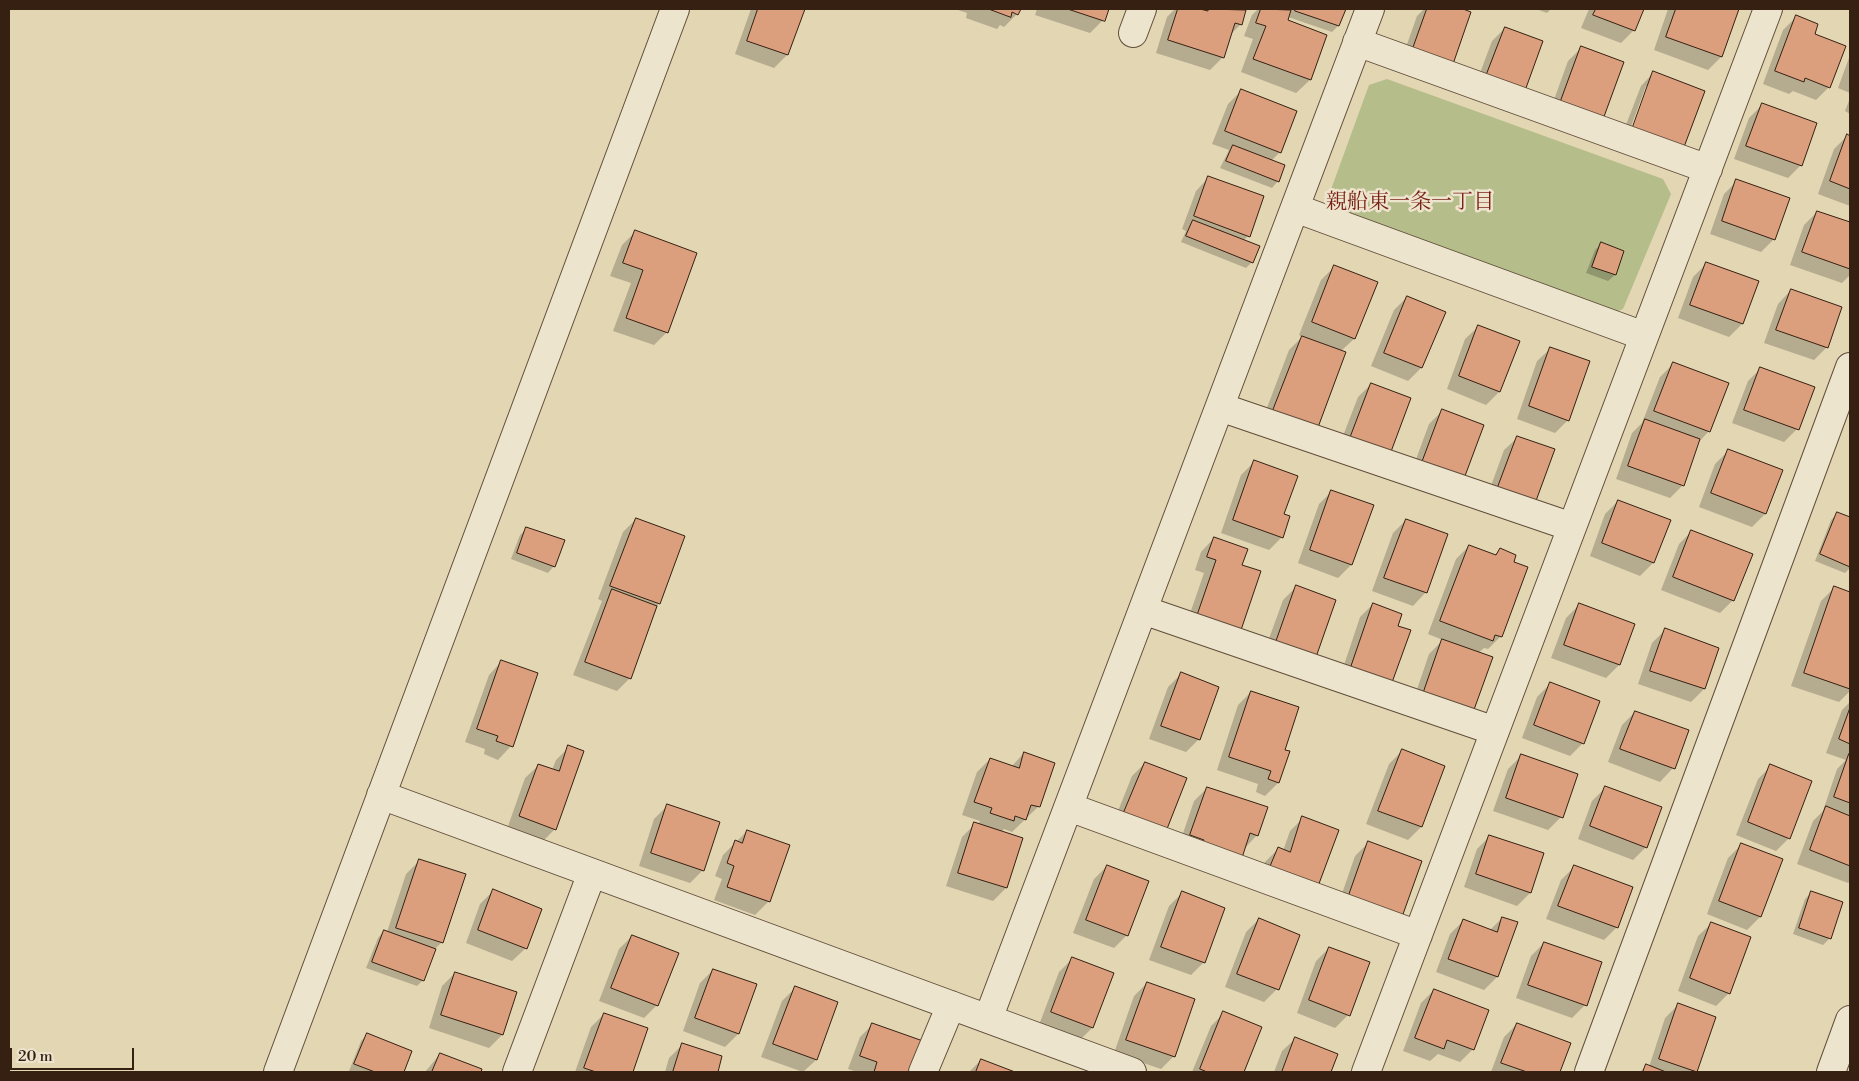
<!DOCTYPE html>
<meta charset="utf-8">
<style>
body{margin:0}
#map{position:relative;width:1859px;height:1081px;overflow:hidden;background:#e3d6b3;font-family:"Libre Bodoni",serif}
canvas{display:block}
.frame{position:absolute;inset:0;border:10px solid #352012;pointer-events:none}
.scale{position:absolute;left:10px;top:1048px;width:124px;height:22px;box-sizing:border-box;border:2px solid #352012;border-top:0;padding-left:6px;font-size:15px;line-height:18px;white-space:nowrap;color:#352012;-webkit-text-stroke:4px #ede4ce;paint-order:stroke}
</style>
<div id="map">
<canvas width="1859" height="1081"></canvas>
<div class="frame"></div>
<div class="scale">20 m</div>
</div>
<script>
const context = document.querySelector('canvas').getContext('2d');
context.lineJoin = 'round';
function paint(path, color) { context.fillStyle = color; context.fill(path, 'evenodd'); }
function trace(path, color, width, dash) { context.strokeStyle = color; context.lineWidth = width; context.lineCap = dash ? 'butt' : 'round'; context.setLineDash(dash || []); context.stroke(path); }
function label(font, color, halo, rows, align = 'center') {
  context.font = font + ' "Libre Bodoni","Noto Serif JP",serif'; context.lineWidth = 5; context.setLineDash([]); context.textBaseline = 'middle'; context.strokeStyle = halo; context.fillStyle = color; for (const [text, x, y, turn = 0] of rows) {
    context.save(); context.translate(x, y); context.rotate((+turn || 0) * Math.PI / 180); context.textAlign = isNaN(turn) ? turn : align; if (halo) context.strokeText(text, 0, 0); context.fillText(text, 0, 0); context.restore();
  }
}
paint(new Path2D(`
 M1387 79 1663 179 1671 194 1623 309 1613 313 1332 208 1329 195 1369 85Z`), '#b5bd8b');
paint(new Path2D(`
 M751 9H804L787 55 774 68 735 54Z
 M955 9H1019L1017 14 1004 27 1000 25 997 29 966 18 967 13Z
 M1037 9H1107L1103 20 1090 33 1035 15Z
 M1175 9 1201 11 1238 9 1245 11 1241 24 1230 35 1223 57 1210 70 1156 53 1167 17Z
 M1258 9H1284L1291 11 1292 9H1344L1338 26 1332 32 1288 17 1286 21 1326 36 1310 80 1296 93 1241 72 1253 39 1244 36 1252 15Z
 M1424 9H1446L1453 11 1459 9 1470 12 1399 67 1417 16Z
 M1536 9H1551L1547 13Z
 M1589 9H1643L1634 30 1621 43 1581 28Z
 M1668 9H1738L1721 57 1708 70 1654 50Z
 M1796 17 1813 35 1829 87 1816 100 1793 91 1789 94 1763 84 1783 30Z
 M1505 28 1542 42 1471 97 1492 41Z
 M1581 48 1622 63 1547 119 1568 61Z
 M1850 55V93L1838 88Z
 M1654 72 1704 91 1683 146 1670 159 1664 157 1658 163 1617 148 1641 86ZM1646 86H1649L1629 141 1626 140Z
 M1241 91 1280 152 1271 161 1278 181 1272 188 1220 168 1229 150 1212 144 1228 104Z
 M1850 98V114L1845 111Z
 M1762 105 1801 165 1788 178 1734 159 1749 118Z
 M1847 136 1850 137V206L1818 194 1834 149Z
 M1209 177 1248 236 1243 241 1252 262 1246 268 1181 242 1186 231 1182 229 1196 191Z
 M1737 181 1774 239 1761 252 1710 234 1724 194Z
 M1817 212 1850 224V275L1842 283 1790 265 1804 225Z
 M635 232 667 332 654 345 613 331 631 283 610 276 622 245Z
 M1601 244 1623 252 1615 275 1608 281 1586 273 1595 250Z
 M1706 264 1757 282 1742 324 1729 337 1678 318 1693 277Z
 M1334 267 1376 283 1354 339 1260 426 1289 350 1302 337 1299 335 1321 280Z
 M1791 290 1827 347 1814 360 1764 343 1778 304Z
 M1407 297 1421 368 1408 381 1371 366 1394 310Z
 M1479 326 1499 392 1486 405 1447 389 1465 339Z
 M1551 348 1568 420 1555 433 1517 419 1537 361Z
 M1673 364 1709 431 1698 443 1683 485 1670 498 1616 479 1632 433 1642 423 1660 377Z
 M1761 368 1797 429 1784 442 1732 423 1748 381Z
 M1371 384 1375 469 1336 454 1358 397Z
 M1442 411 1483 426 1408 481 1429 424Z
 M1518 437 1553 450 1483 508 1504 450Z
 M1728 451 1781 471 1765 514 1752 527 1699 507 1715 464Z
 M1254 462 1283 515 1282 537 1269 550 1221 533 1241 475Z
 M1332 491 1351 565 1338 578 1298 563 1319 504Z
 M1618 501 1669 521 1653 563 1640 576 1590 556 1605 514Z
 M1838 513 1850 518V568L1845 573 1815 561 1831 520Z
 M636 519 684 537 630 678 617 691 573 675 602 601 598 599 623 532Z
 M1406 520 1426 592 1413 606 1372 591 1393 533Z
 M526 529 554 566 548 573 511 559 520 535Z
 M1692 531 1733 600 1720 613 1661 590 1679 544Z
 M1214 538 1241 565 1184 631 1204 573 1195 570 1201 552Z
 M1469 546 1494 556 1500 549 1501 636 1488 649 1484 648 1409 713 1429 654 1443 640 1428 634 1456 559Z
 M1296 587 1334 601 1262 658 1283 600Z
 M1834 588 1850 594V691L1839 702 1791 686 1821 601Z
 M1373 604 1397 627 1337 686 1360 617Z
 M1579 605 1634 625 1619 665 1606 678 1551 658 1566 618Z
 M1665 630 1718 648 1704 689 1691 702 1638 684 1652 643Z
 M502 661 537 674 511 746 498 760 484 754 485 749 465 742 489 675Z
 M1181 674 1199 739 1186 752 1149 739 1168 687Z
 M1550 684 1583 743 1570 756 1522 738 1537 697Z
 M1251 692 1283 751 1278 783 1265 796 1256 792 1258 784 1217 770 1238 705Z
 M1850 702V881L1848 883 1797 864 1813 821 1823 811 1837 769 1846 760 1826 753 1842 710Z
 M1635 712 1687 731 1673 768 1660 782 1608 762 1622 725Z
 M569 747 555 829 542 842 507 829 525 778 539 765 552 770 556 760Z
 M1402 751 1444 767 1421 827 1408 840 1366 824 1389 764Z
 M1024 753 1039 806 1012 832 1004 829 1001 832 1006 888 993 901 946 886 962 837 975 824 978 825 980 821 962 815 977 772 990 759 1011 767Z
 M1521 756 1561 817 1548 830 1493 811 1508 769Z
 M1145 763 1185 779 1110 831 1132 776Z
 M1771 766 1789 838 1776 851 1736 835 1758 779Z
 M1207 788 1257 835 1244 849 1178 848 1194 801Z
 M1605 788 1646 847 1633 860 1578 839 1592 801Z
 M667 806 703 870 690 883 639 866 654 819Z
 M1303 818 1338 831 1256 884 1265 862 1278 849 1283 851 1290 831Z
 M747 831 788 846 768 902 755 915 714 900 722 879 715 876 723 855Z
 M1490 836 1530 893 1517 906 1464 887 1477 849Z
 M1368 843 1421 861 1336 911 1355 856Z
 M1741 845 1781 860 1760 917 1747 930 1707 914 1728 858Z
 M419 861 464 875 441 943 434 950 423 980 417 986 366 968 378 938 384 931 387 932 406 874Z
 M1107 866 1127 935 1114 948 1073 933 1094 879Z
 M1574 867 1617 927 1604 940 1546 919 1561 880Z
 M493 891 526 948 512 961 466 943 480 904Z
 M1182 893 1204 962 1191 975 1149 960 1169 906Z
 M1811 893 1830 938 1823 945 1793 934 1805 899Z
 M1502 918 1517 923 1497 977 1484 990 1436 972 1450 934 1463 921 1490 930Z
 M1259 919 1277 989 1264 1002 1225 987 1246 932Z
 M1712 923 1729 993 1716 1006 1678 991 1698 936Z
 M632 936 657 1005 644 1018 599 1001 619 949Z
 M1544 943 1585 1005 1572 1018 1516 998 1531 956Z
 M1329 948 1348 1015 1335 1028 1297 1013 1316 961Z
 M1072 959 1112 974 1092 1028 1079 1041 1039 1025 1059 972Z
 M713 970 738 1034 725 1047 683 1031 700 983Z
 M455 973 515 993 502 1035 489 1048 429 1028 442 986Z
 M1147 983 1174 1056 1161 1069 1114 1053 1134 996Z
 M795 988 837 1003 816 1060 803 1072 761 1057 782 1001Z
 M1434 990 1473 1049 1460 1062 1438 1054 1430 1061 1403 1051 1421 1003Z
 M1678 1005 1696 1071 1640 1072 1646 1066 1649 1067 1665 1018Z
 M1224 1013 1260 1027 1242 1072H1192L1211 1026Z
 M604 1014 647 1029 631 1072H575L591 1027Z
 M873 1024 910 1072H857L848 1069 860 1037Z
 M1517 1024 1569 1044 1559 1072H1491L1504 1037Z
 M367 1035 410 1052 402 1072 349 1071 361 1041Z
 M1296 1038 1336 1054 1329 1072H1274L1282 1051Z
 M682 1045 721 1057 716 1072H665L669 1058Z
 M440 1054 480 1070 479 1072H425Z
 M981 1060 1011 1072H969Z`), '#0003');
const building = new Path2D(`
 M758 9H805L788 55 747 41Z
 M989 9H1021L1018 15 1012 12 1011 17Z
 M1068 9H1109L1105 21Z
 M1178 9H1200L1208 11V9L1246 10 1242 25 1235 23 1224 58 1168 40Z
 M1261 9 1291 10 1288 20 1327 35 1311 80 1253 59 1266 26 1256 23Z
 M1296 9H1346L1339 26 1295 11Z
 M1427 9H1463L1471 12 1452 67 1411 54Z
 M1596 9H1644L1635 31 1593 15Z
 M1676 9H1739L1722 57 1666 37Z
 M1796 15 1818 24 1815 34 1846 46 1830 88 1805 78 1804 82 1775 71Z
 M1505 27 1543 41 1522 99 1483 84Z
 M1581 46 1624 62 1602 122 1559 106Z
 M1653 71 1705 91 1684 147 1630 135Z
 M1241 89 1297 111 1281 153 1225 131Z
 M1762 103 1817 123 1802 166 1746 146Z
 M1847 134 1850 136V189L1830 181Z
 M1233 145 1285 165 1279 182 1226 161Z
 M1208 176 1264 196 1250 237 1194 216Z
 M1736 179 1790 198 1775 240 1722 221Z
 M1817 211 1850 222V269L1802 252Z
 M1193 220 1260 246 1253 263 1186 236Z
 M635 230 697 253 668 333 626 318 643 270 623 263Z
 M1601 242 1624 251 1616 275 1592 267Z
 M1706 262 1759 281 1743 324 1690 305Z
 M1334 265 1378 282 1355 339 1312 322Z
 M1791 289 1842 307 1828 348 1776 330Z
 M1407 296 1446 312 1422 368 1384 353Z
 M1478 325 1520 341 1500 392 1459 376Z
 M1302 336 1346 352 1317 430 1272 413Z
 M1550 347 1590 361 1569 421 1529 406Z
 M1673 362 1729 383 1710 432 1654 411Z
 M1760 367 1815 387 1799 430 1744 410Z
 M1371 383 1411 398 1389 457 1349 441Z
 M1442 409 1484 425 1462 484 1420 468Z
 M1645 419 1700 439 1684 486 1628 466Z
 M1517 436 1555 449 1533 509 1495 495Z
 M1728 449 1783 470 1766 514 1711 493Z
 M1254 460 1298 476 1284 514 1290 516 1283 538 1233 520Z
 M1331 490 1374 505 1352 565 1310 550Z
 M1618 500 1671 520 1654 563 1602 543Z
 M1837 512 1850 517V567L1820 554Z
 M636 518 685 536 660 604 610 586Z
 M1406 519 1448 534 1427 593 1384 578Z
 M526 527 565 540 555 567 517 553Z
 M1691 530 1753 554 1734 601 1673 577Z
 M1214 537 1248 549 1242 565 1261 571 1240 633 1196 618 1216 560 1207 557Z
 M1469 545 1496 555 1500 548 1516 555 1514 562 1528 567 1502 637 1495 635 1493 641 1440 621Z
 M1296 585 1336 600 1315 660 1275 645Z
 M1834 586 1850 592V689L1804 673Z
 M612 589 657 606 631 679 585 662Z
 M1373 603 1402 614 1398 626 1411 630 1390 688 1349 673Z
 M1579 603 1635 624 1620 665 1564 645Z
 M1665 628 1719 648 1705 689 1650 671Z
 M1442 639 1493 657 1471 718 1421 700Z
 M501 660 538 673 513 747 496 741 498 736 477 729Z
 M1181 672 1219 687 1200 740 1161 726Z
 M1550 682 1600 701 1584 744 1534 725Z
 M1251 691 1299 707 1285 750 1290 751 1279 783 1268 779 1271 771 1229 757Z
 M1850 708V744L1839 739Z
 M1635 711 1689 730 1675 769 1620 749Z
 M568 745 584 751 556 830 519 816 538 764 559 771Z
 M1402 749 1445 766 1422 827 1378 811Z
 M1024 752 1055 763 1040 807 1031 805 1026 820 1015 816 1014 821 990 813 992 808 974 802 990 758 1019 768Z
 M1521 754 1578 774 1563 818 1506 798Z
 M1849 754 1850 755V803L1834 797Z
 M1145 762 1187 778 1165 834 1122 817Z
 M1770 764 1812 781 1790 839 1748 822Z
 M1605 786 1662 807 1647 848 1590 826Z
 M1207 787 1268 807 1258 836 1250 833 1240 864 1200 851 1204 840 1190 835Z
 M667 804 720 822 704 871 651 853Z
 M1826 806 1850 816V866L1810 850Z
 M1302 816 1339 830 1317 889 1268 871 1278 847 1290 852Z
 M974 822 1023 838 1007 888 958 873Z
 M747 830 790 845 770 902 727 887 734 866 727 863 735 840 742 843Z
 M1489 835 1544 853 1531 893 1476 874Z
 M1368 841 1422 861 1402 917 1348 898Z
 M1741 843 1783 859 1761 917 1719 901Z
 M419 859 466 874 443 943 396 928Z
 M1107 865 1149 881 1128 936 1086 920Z
 M1574 865 1633 887 1618 928 1558 906Z
 M493 889 542 909 527 949 478 930Z
 M1182 891 1225 908 1205 963 1161 947Z
 M1811 891 1843 902 1831 939 1799 928Z
 M1502 917 1518 922 1498 977 1448 959 1463 919 1497 932Z
 M1259 918 1300 935 1279 990 1237 974Z
 M1711 922 1751 937 1730 994 1690 978Z
 M384 930 436 949 424 981 372 962Z
 M632 935 679 953 658 1006 611 988Z
 M1544 942 1602 962 1587 1006 1528 985Z
 M1329 947 1370 962 1350 1016 1309 1000Z
 M1072 957 1114 973 1093 1028 1051 1012Z
 M713 969 757 984 739 1034 695 1018Z
 M455 972 517 992 503 1035 441 1015Z
 M1147 982 1195 999 1175 1057 1126 1040Z
 M795 986 838 1002 817 1060 773 1044Z
 M1434 989 1489 1010 1474 1050 1447 1040 1444 1049 1415 1038Z
 M1678 1003 1716 1017 1697 1072 1659 1059Z
 M1223 1011 1262 1027 1244 1072H1207L1200 1069Z
 M604 1013 648 1028 633 1072H596L584 1068Z
 M872 1023 923 1041 911 1072H874L877 1062 860 1056Z
 M1517 1023 1571 1043 1560 1072H1527L1501 1063Z
 M367 1033 412 1051 404 1072H375L354 1064Z
 M1295 1037 1338 1054 1331 1072H1282Z
 M682 1043 722 1056 718 1072H673Z
 M440 1053 482 1069 481 1072H432Z
 M981 1059 1015 1072H976Z
 M1646 1064 1666 1072H1643Z`);
paint(building, '#db9f7e');
trace(building, '#352012', 1);
const minor = new Path2D(`
 M1133 33 1142 9
 M1357 42 1708 169
 M1295 208 1644 336
 M1220 407 1572 527
 M1143 610 1495 731
 M381 795 1132 1072
 M1069 807 1418 935
 M988 1019 1370 9
 M278 1072 675 9
 M517 1072 592 873
 M923 1072 951 1005
 M1366 1072 1768 9
 M1589 1072 1850 367
 M1831 1072 1850 1020`);
trace(minor, '#604e3a', 30);
trace(minor, '#ede4ce', 28);
label('21px', '#7a1f14', '#ede4ce', [
 ["親船東一条一丁目",1410,203]
]);
</script>
